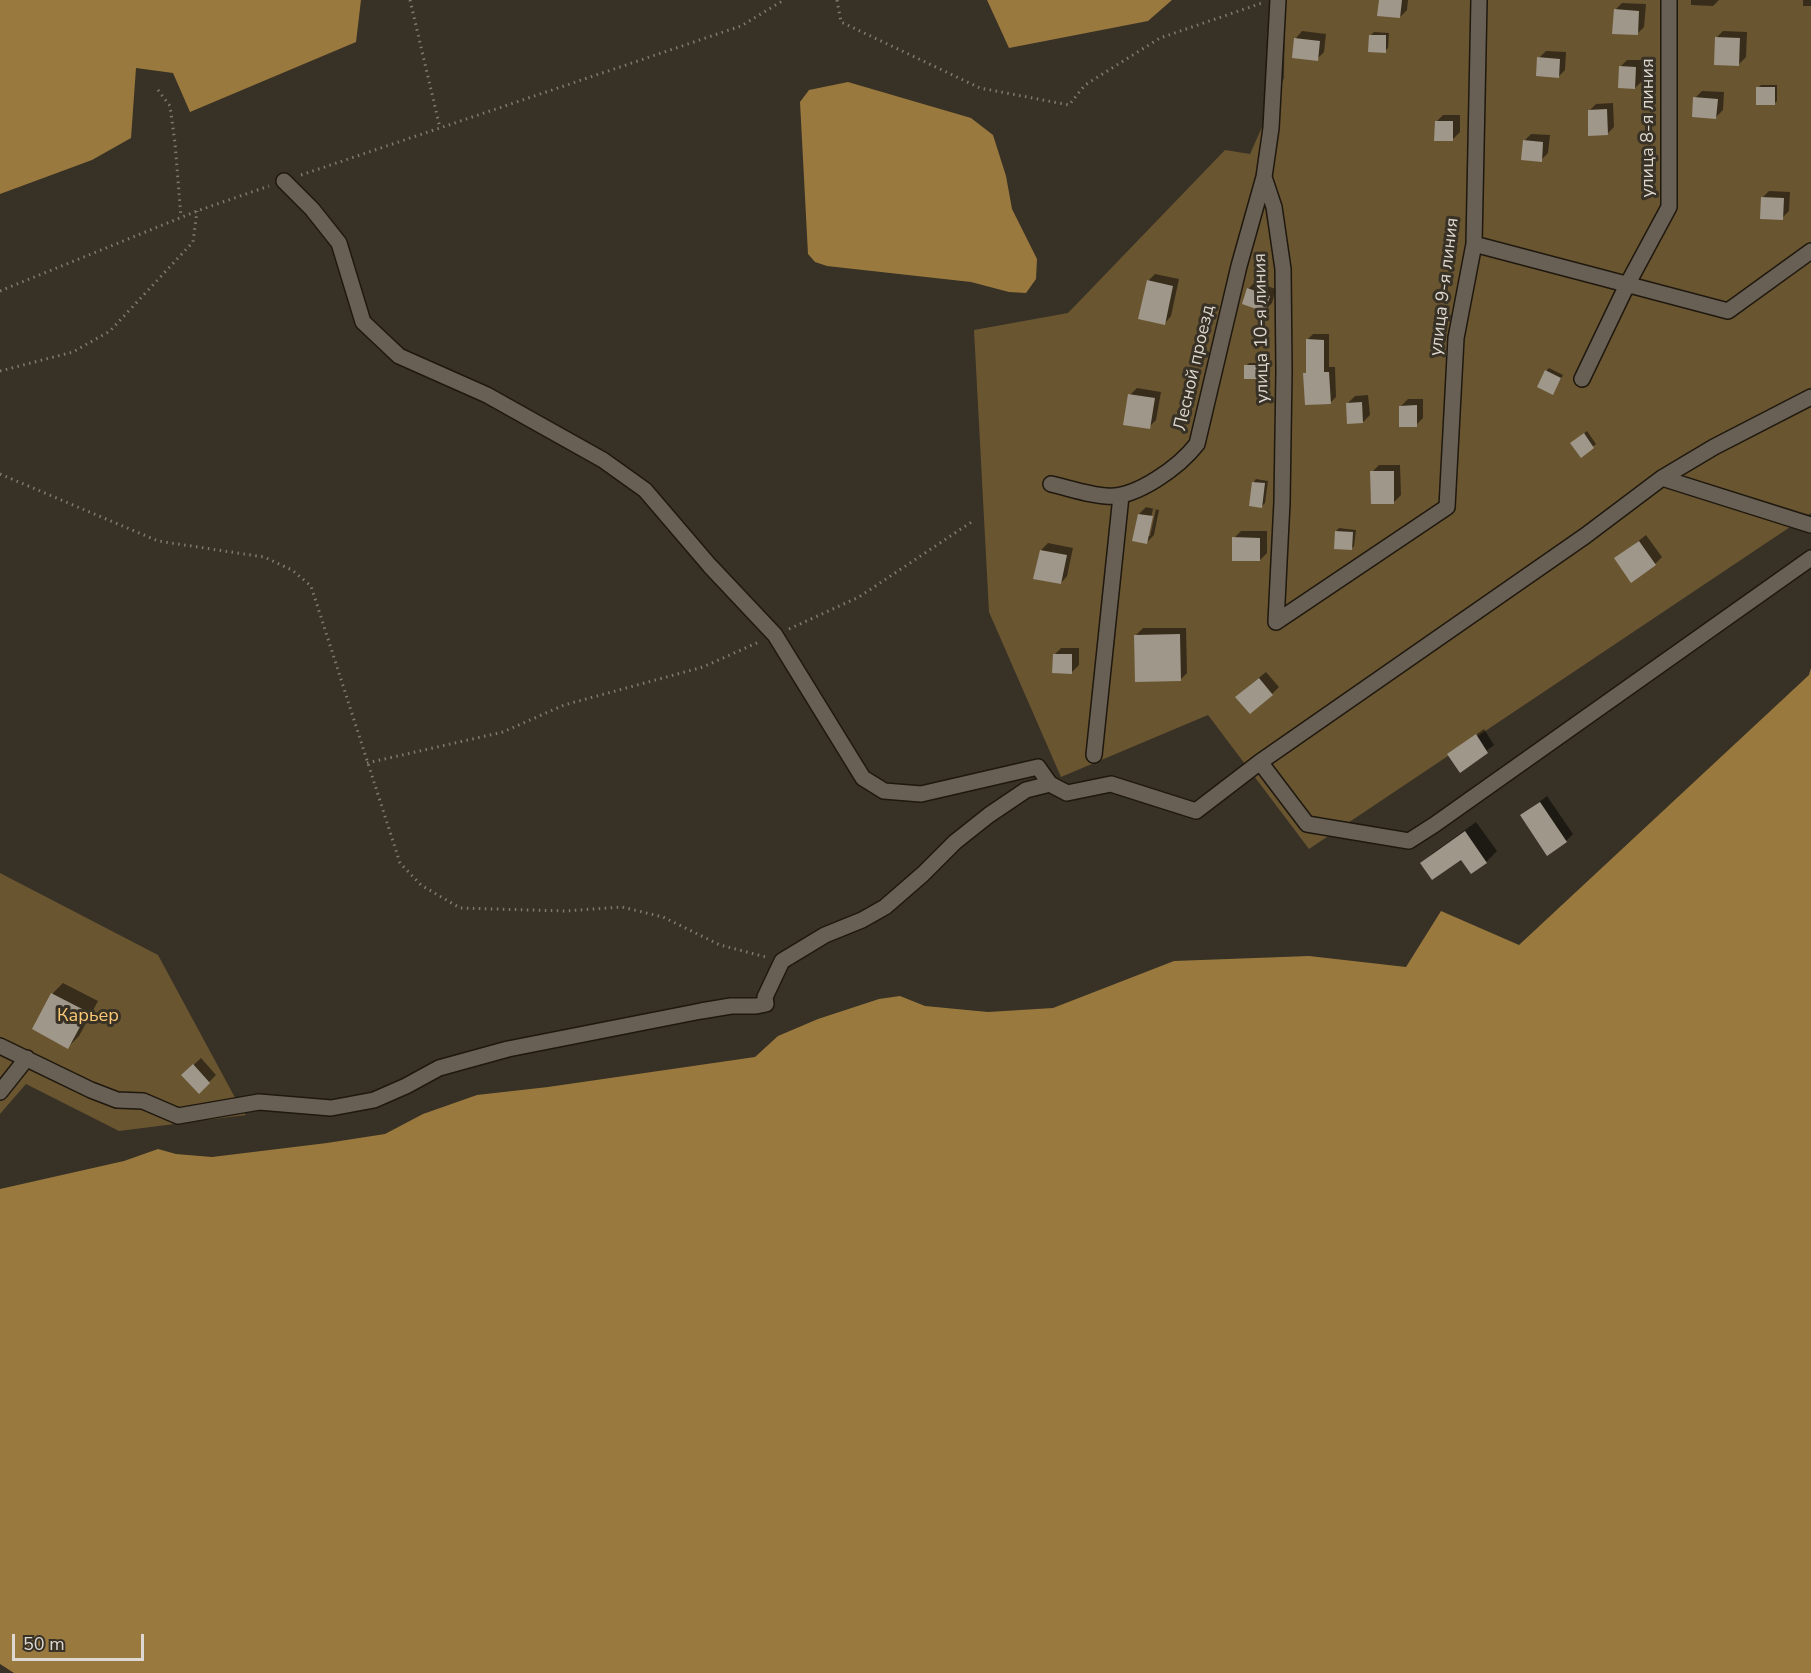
<!DOCTYPE html>
<meta charset="utf-8">
<style>
body{margin:0}
#map{position:relative;width:1811px;height:1673px;overflow:hidden;background:#383125;font-family:"Nunito Sans",sans-serif}
canvas{display:block}
.scale{position:absolute;left:12px;top:1634px;width:132px;height:27px;box-sizing:border-box;border:3px solid #ddd8d1;border-top:0;padding-left:8px;font-size:18px;line-height:21px;white-space:nowrap;color:#ddd8d1;-webkit-text-stroke:4px #383125;paint-order:stroke}
</style>
<div id="map">
<canvas width="1811" height="1673"></canvas>
<div class="scale">50 m</div>
</div>
<script>
const context = document.querySelector('canvas').getContext('2d');
context.lineJoin = 'round';
function paint(path, color) { context.fillStyle = color; context.fill(path, 'evenodd'); }
function trace(path, color, width, dash) { context.strokeStyle = color; context.lineWidth = width; context.lineCap = dash ? 'butt' : 'round'; context.setLineDash(dash || []); context.stroke(path); }
function label(font, color, halo, rows, align = 'center') {
  context.font = font + ' "Nunito Sans",sans-serif'; context.lineWidth = 6; context.setLineDash([]); context.textBaseline = 'middle'; context.strokeStyle = halo; context.fillStyle = color; for (const [text, x, y, turn = 0] of rows) {
    context.save(); context.translate(x, y); context.rotate((+turn || 0) * Math.PI / 180); context.textAlign = isNaN(turn) ? turn : align; if (halo) context.strokeText(text, 0, 0); context.fillText(text, 0, 0); context.restore();
  }
}
paint(new Path2D(`
 M1285 0H1811V513L1309 849 1208 715 1061 777 989 612 974 330 1068 313 1225 150 1250 154 1284 78Z
 M0 873 158 955 239 1105 246 1115 119 1131 26 1084 0 1114Z`), '#6a5531');
paint(new Path2D(`
 M0 0H361L356 42 190 112 173 73 136 68 131 138 92 160 0 194Z
 M987 0H1172L1148 21 1009 48Z
 M848 82 971 118 993 135 1006 176 1012 209 1037 259 1036 279 1026 293 1009 292 971 282 827 266 815 262 808 254 800 102 809 90Z
 M1811 668V1673H14L0 1664V1189L124 1161 158 1149 176 1154 212 1157 327 1143 385 1134 423 1114 477 1095 548 1087 755 1057 778 1036 818 1019 879 999 900 996 925 1006 988 1012 1053 1008 1174 961 1309 956 1406 967 1441 911 1519 945 1809 675Z`), '#9a793f');
paint(new Path2D(`
 M1380 0H1408L1407 10 1400 17Z
 M1691 0H1719L1713 6 1691 5Z
 M1803 0H1811V6H1803Z
 M1622 3 1646 4 1644 27 1637 34 1615 10Z
 M1302 31 1326 34 1324 52 1317 59 1296 38Z
 M1723 31 1747 32 1746 57 1739 64 1716 38Z
 M1374 32 1389 33 1388 48 1385 51 1371 35Z
 M1546 51 1566 52 1565 70 1558 77 1539 58Z
 M1627 60H1643L1642 81 1635 88 1620 67Z
 M1761 85H1777V101L1774 104 1758 88Z
 M1702 91 1724 92 1723 110 1716 117 1695 98Z
 M1613 103 1614 127 1607 134 1589 111 1596 104Z
 M1443 115H1460V132L1453 139 1436 122Z
 M1531 134 1550 135 1548 153 1541 160 1524 141Z
 M1769 191 1790 192 1789 211 1782 218 1762 198Z
 M1155 274 1179 279 1171 316 1165 323 1148 281Z
 M1255 282 1276 289 1272 303 1265 310 1248 289Z
 M1313 334H1329V367H1335L1336 397 1330 403 1305 374 1307 372V340Z
 M1249 363H1269V374L1266 377 1246 366Z
 M1549 368 1563 375 1553 393 1546 371Z
 M1137 388 1161 392 1156 420 1149 427 1130 395Z
 M1368 395 1370 415 1363 422 1348 403 1355 396Z
 M1408 399H1423V418L1416 425 1401 406Z
 M1587 431 1596 444 1581 456 1575 440Z
 M1379 465H1400L1401 495 1394 502 1372 472Z
 M1256 479 1268 481 1265 503 1262 506 1253 483Z
 M1146 507 1159 510 1154 535 1147 542 1139 514ZM1153 509H1156L1150 536H1147Z
 M1339 528 1356 530 1354 546 1351 549 1336 531Z
 M1241 531H1267V553L1260 560 1234 538Z
 M1646 535 1662 557 1655 564 1616 559Z
 M1048 543 1073 548 1067 576 1061 583 1041 550Z
 M1143 628H1186L1187 673 1180 680 1136 635Z
 M1061 648H1079V665L1072 672 1054 655Z
 M1266 672 1279 687 1272 694 1244 690Z
 M1484 729 1494 745 1460 771 1449 754Z
 M1547 796 1573 834 1566 841 1522 816Z
 M1476 822 1497 851 1486 862 1471 872 1461 857 1422 863 1433 853Z
 M63 983 98 1001 79 1036 68 1047 34 1029 53 993Z
 M201 1058 216 1075 199 1092 183 1075Z`), '#0007');
paint(new Path2D(`
 M1379 0H1402L1400 18 1377 16Z
 M1614 9 1639 11 1638 35 1612 34Z
 M1369 35H1386V53L1368 52Z
 M1715 37 1740 38 1739 66 1714 65Z
 M1294 38 1320 41 1318 61 1292 58Z
 M1537 57 1560 59 1559 78 1536 76Z
 M1619 66 1636 67 1635 89 1618 88Z
 M1756 87H1775V105H1756Z
 M1693 97 1718 99 1716 119 1692 117Z
 M1607 109 1608 135 1588 136V110Z
 M1435 121H1453V141H1434Z
 M1523 140 1543 142 1542 162 1521 160Z
 M1761 197 1784 198 1783 220 1760 219Z
 M1147 280 1173 286 1165 325 1138 319Z
 M1247 288 1270 296 1265 312 1242 304Z
 M1306 339 1324 340V372H1329L1331 404 1305 405 1303 373H1306Z
 M1244 365H1267V379H1244Z
 M1545 370 1561 378 1553 395 1537 387Z
 M1128 394 1155 398 1150 429 1123 425Z
 M1362 402 1363 423 1347 424 1346 403Z
 M1417 405V427H1399V406Z
 M1584 433 1594 448 1581 458 1570 443Z
 M1370 471H1394V504H1371Z
 M1252 482 1265 483 1262 508 1249 506Z
 M1138 514 1153 516 1147 544 1132 541Z
 M1335 531 1353 532 1352 550 1334 549Z
 M1232 537 1260 538V561H1232Z
 M1639 541 1656 565 1631 583 1614 558Z
 M1040 550 1067 555 1061 584 1033 579Z
 M1180 634 1181 681 1135 682 1134 635Z
 M1053 654H1072V674L1052 673Z
 M1259 678 1273 695 1250 714 1235 697Z
 M1476 734 1488 753 1460 773 1447 754Z
 M1540 802 1567 842 1547 856 1520 815Z
 M1465 831 1487 863 1471 874 1461 860 1432 880 1420 863Z
 M51 993 88 1012 68 1049 32 1029Z
 M193 1064 210 1083 199 1094 181 1075Z`), '#9f9789');
const minor = new Path2D(`
 M284 181 312 209 339 243 363 322 399 356 487 395 603 460 645 490 710 566 775 635 863 778 884 791 921 794 1038 767 1050 784 1067 793 1111 784 1196 811 1260 762 1307 824 1409 841 1434 825 1811 558
 M1474 244 1728 311 1811 251
 M1582 379 1627 285 1669 207V0
 M1662 478 1811 525
 M1051 484C1069 488 1088 495 1106 496 1136 499 1180 466 1197 444L1239 266 1264 177
 M1276 622 1447 507 1456 338 1474 244 1479 0
 M1276 622 1282 502 1284 371 1283 269 1274 207 1264 177 1271 128 1278 0
 M1094 755 1121 496
 M1260 762 1585 536 1662 478 1714 447 1811 397
 M0 1046 91 1090 117 1100 143 1101 178 1116 259 1102 331 1108 374 1100 406 1086 439 1068 508 1049 701 1011 731 1006H756L766 1004 765 997 782 961 825 935 862 920 885 907 923 874 955 842 989 815 1026 790 1050 784
 M0 1092 27 1058`);
trace(minor, '#1f180e', 18);
trace(new Path2D(`
 M410 0 440 128
 M837 0 841 22 980 88 1069 105 1085 85 1160 38 1262 3
 M158 90 170 106 175 143 181 217
 M301 175 741 26 784 0
 M0 291 197 211 269 186
 M0 371 73 352 110 331 193 242 197 211
 M0 474 158 541 264 557 292 570 311 586 400 863 421 885 460 908 565 911 622 907 663 917 720 945 766 957
 M789 629 859 597 973 521
 M367 763 503 732 564 705 703 667 761 641`), '#7f796f', 3, [1.5, 4.5]);
trace(minor, '#686054', 15);
label('18px', '#ddd8d1', '#383125', [
 ["улица 8-я линия",1649,128,-90],
 ["улица 9-я линия",1445,287,-83],
 ["улица 10-я линия",1262,328,-91],
 ["Лесной проезд",1195,368,-77]
]);
label('18px', '#fbc976', '#383125', [
 ["Карьер",88,1017]
]);
</script>
